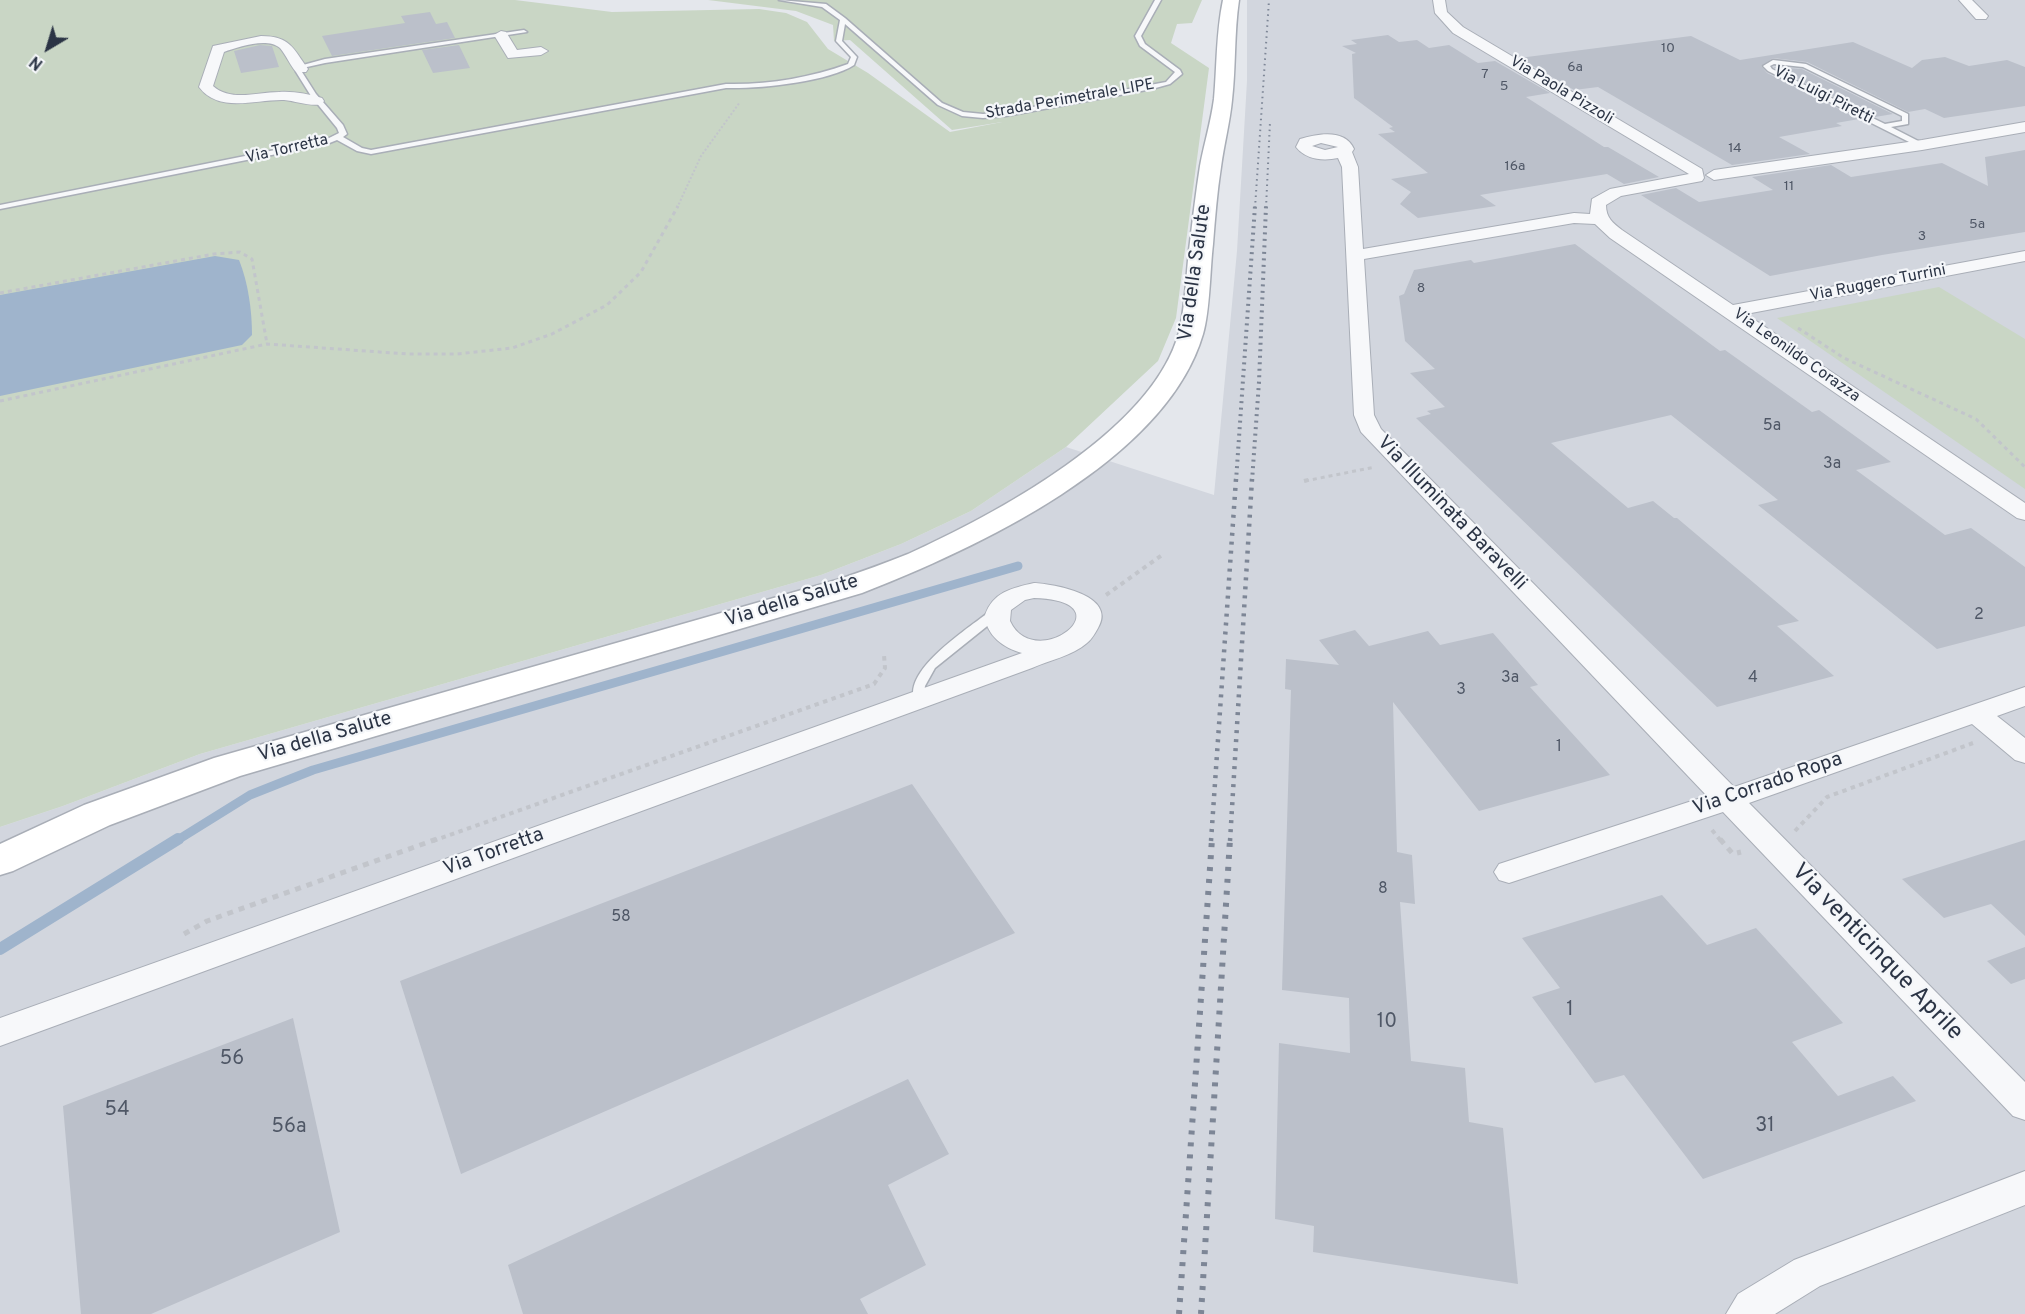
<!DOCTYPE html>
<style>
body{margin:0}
#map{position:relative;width:2025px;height:1314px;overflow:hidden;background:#e4e7ec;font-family:Overpass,sans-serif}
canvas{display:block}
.north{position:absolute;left:18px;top:18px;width:60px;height:60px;-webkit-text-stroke:4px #f4f6f9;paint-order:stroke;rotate:218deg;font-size:16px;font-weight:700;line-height:24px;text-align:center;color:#2b3445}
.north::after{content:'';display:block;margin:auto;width:21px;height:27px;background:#2b3445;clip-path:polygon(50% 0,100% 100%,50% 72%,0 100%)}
</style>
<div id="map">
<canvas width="2025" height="1314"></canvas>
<div class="north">N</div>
</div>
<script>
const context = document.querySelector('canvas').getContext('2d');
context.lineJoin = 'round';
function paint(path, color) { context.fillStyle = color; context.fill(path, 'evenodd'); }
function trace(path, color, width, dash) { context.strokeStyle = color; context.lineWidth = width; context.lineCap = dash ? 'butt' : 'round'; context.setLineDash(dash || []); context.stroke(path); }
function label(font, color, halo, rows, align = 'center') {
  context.font = font + ' Overpass,sans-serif'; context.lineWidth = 4.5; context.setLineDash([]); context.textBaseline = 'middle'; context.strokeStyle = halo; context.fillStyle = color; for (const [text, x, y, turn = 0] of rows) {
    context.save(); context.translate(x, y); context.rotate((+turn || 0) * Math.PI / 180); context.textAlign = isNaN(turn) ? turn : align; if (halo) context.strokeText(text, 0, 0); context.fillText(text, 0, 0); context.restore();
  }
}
paint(new Path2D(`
 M1247 0H2025V1314H0V827L63 806 200 754 821 575 901 544 971 511 1066 447 1214 495 1237 251 1247 81Z`), '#d2d6de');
paint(new Path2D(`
 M0 0H515L612 12 759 9 786 13 807 22 828 49 868 73 950 132 1002 122 952 130 850 40 834 41 833 25 796 11 708 0H1202L1192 23 1177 24 1171 43 1209 68 1176 318 1158 361 1066 447 971 511 901 544 821 575 200 754 63 806 0 827Z
 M1939 287 2025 339V489L1777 318Z`), '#c9d6c5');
paint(new Path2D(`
 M215 256 239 260C248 282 252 310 252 335L242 345 0 396V295Z`), '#9fb4cc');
trace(new Path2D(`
 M176 841 250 795 313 770 1018 566`), '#9fb4cc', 9);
trace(new Path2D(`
 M0 949 178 839`), '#9fb4cc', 12);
paint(new Path2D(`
 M430 12 436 24 447 22 455 38 332 56 322 36 405 23 401 16Z
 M1388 35 1399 42 1417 40 1429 48 1449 45 1478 63 1495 61 1550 93 1526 97 1604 147H1608L1659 177 1624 184 1607 174 1480 195 1496 206 1418 218 1400 204 1411 192 1391 179 1428 173 1378 134 1395 132 1389 128 1393 127 1354 98 1352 54 1356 53 1342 46 1357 44 1351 40Z
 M1691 36 1740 60 1853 42 1912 68 1922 60 1945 57 1969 66 2007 60 2025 67V106L1944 118 1925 109 1908 112 1807 62 1773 58 1761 66 1767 73 1859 119 1836 123 1842 126 1779 137 1810 154 1732 165 1598 87 1574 90 1519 58Z
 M260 45 272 46 279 67 241 73 234 51Z
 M459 45 470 68 433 73 422 50Z
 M1773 67 1802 69 1893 114 1875 117Z
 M2025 150V232L1882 255 1770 276 1641 195 1676 188 1699 202 1773 190 1752 177 1831 165 1851 177 1942 163 1988 186 1985 157Z
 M1575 244 1720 351 1725 350 1812 412 1819 410 1891 462 1856 470 1945 535 1971 528 2025 567V626L1937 649 1758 505 1778 500 1671 415 1551 443 1628 508 1653 501 1674 518H1677L1799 621 1777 626 1834 676 1717 707 1416 418 1431 414 1427 411 1445 407 1410 373 1435 369 1405 341 1399 296 1404 294 1414 270 1471 260 1474 263Z
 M1355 630 1369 646 1428 631 1440 645 1493 633 1538 685 1530 687 1610 775 1479 811 1393 702 1397 852 1412 855 1415 904 1400 902 1411 1061 1465 1068 1469 1122 1503 1128 1518 1284 1313 1252 1314 1226 1275 1219 1279 1043 1350 1053 1349 998 1282 990 1291 690 1285 689 1286 659 1339 665 1319 640Z
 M912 784 1015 933 461 1174 400 981Z
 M2025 840V936L1991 904 1944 918 1902 879Z
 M1662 895 1707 945 1756 928 1843 1023 1792 1042 1838 1096 1893 1076 1916 1101 1703 1179 1624 1075 1595 1083 1532 997 1560 988 1522 938Z
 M2025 947V979L2011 984 1987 961Z
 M293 1018 340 1232 151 1314H81L63 1106Z
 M908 1079 949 1154 888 1185 926 1265 860 1299 868 1314H523L508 1265Z`), '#bbc0ca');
const lane = new Path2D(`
 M779 0 826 4 845 18 942 103 963 112 983 114 1006 112 1166 82 1175 72 1140 46 1135 36 1155 0H1161L1141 36 1145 44 1180 70 1182 74 1170 84 1152 89 1006 116 983 118 962 116 938 105 845 24 842 41 857 57 854 65C828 82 758 89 726 88L371 154 357 151 337 140 327 144 0 209V205L325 140 339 133 337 128 311 96 296 72 303 65 325 59 524 30 527 32 325 63 307 67 302 72 316 94 343 125 347 134 343 137 362 148 371 150 726 84C767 85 809 78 848 64L851 57 836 41 840 20 822 7Z
 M1773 60 1806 64 1908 114V124L1891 127 1926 145 1919 147 1768 71 1763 66ZM1774 64 1803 67 1902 116V121L1885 124 1772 69 1770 66Z
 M997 608 1001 609 1003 612 1001 615 935 668 925 686 923 701H915C901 670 972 626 993 609Z`);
const street = new Path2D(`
 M1433 0H1445L1447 12 1463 27 1702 169 1704 178 1702 181 1621 196 1606 205C1606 218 1613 223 1622 230L1733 305 2025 251V261L1746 314 2025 503V520L2017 518 1610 238 1595 224 1574 223 1364 259 1374 415 1381 429 1734 787 2025 687V706L1997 716 2025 738V763L2015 760 1972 724 1749 803 2025 1082V1120L2013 1116 1723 812 1509 883 1499 880 1494 872 1499 864 1707 796 1361 432 1354 415 1342 167 1338 158C1324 161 1306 160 1296 147L1300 139C1317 134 1345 128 1354 149L1352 152 1358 167 1363 249 1574 213 1590 214 1592 199 1610 189 1689 174 1453 33 1435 13ZM1321 143 1338 147 1325 150 1312 146Z
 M1959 0H1972L1988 16 1986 19H1976Z
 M501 31 506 32 517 50 541 47 548 51 541 55 508 58 494 35Z
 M261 36C290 36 293 48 308 69L306 72H296C290 65 286 55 280 48 267 37 238 47 224 52L213 86C231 102 258 92 279 92 294 91 308 94 322 98L324 101 322 104C311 107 296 101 284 100 256 99 219 114 199 87L213 46Z
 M2025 122V132L1922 150 1714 180 1706 175 1714 170 1922 140Z
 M1034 583C1053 584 1118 595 1098 628 1095 633 1092 639 1087 643 1072 656 1050 660 1032 668L0 1046V1018L1022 653C1004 648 986 636 985 615 993 592 1012 588 1034 583ZM1034 598C1131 601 1035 675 1010 621L1011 610 1025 600Z
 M2025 1171V1205L1820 1286 1775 1314H1726L1738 1294 1794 1260Z`);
const secondary = new Path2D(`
 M1223 0H1239C1234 33 1236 66 1232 100 1230 122 1224 144 1221 167 1217 192 1215 218 1213 244 1210 269 1210 311 1203 334 1166 461 975 549 862 593L240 776 110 825 13 871 0 875V844L84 805 214 758 840 579C863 571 886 563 908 554 994 515 1153 431 1179 332 1186 304 1186 272 1190 242 1193 217 1196 191 1200 166 1204 144 1211 122 1214 99 1217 66 1216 33 1223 0Z`);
trace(lane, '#a9aeb7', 3);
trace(street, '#a9aeb7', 2);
trace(secondary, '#a9aeb7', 3);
trace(new Path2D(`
 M677 208 701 156 740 102`), '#c2c5cb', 2, [2, 2]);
trace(new Path2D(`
 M0 293 214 254 240 252 252 259 267 344
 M1798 328 1844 358 1976 419 2025 467
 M0 401 267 344 408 354H457L512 348 552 334 607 305 641 272 678 206
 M1305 481 1375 467`), '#c2c5cb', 3, [4, 4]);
trace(new Path2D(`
 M1304 481 1312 479
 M1106 595 1162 555
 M1712 830 1721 841
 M1795 831 1827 797 1973 743
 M433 841 874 684 885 668 884 655`), '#c2c5cb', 4, [4.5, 4.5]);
trace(new Path2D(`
 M1720 839 1733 854 1741 852
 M184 934 207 921 437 839`), '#c2c5cb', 5, [6, 6]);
paint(lane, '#f7f8fa');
paint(street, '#f7f8fa');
paint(secondary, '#fff');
trace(new Path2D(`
 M1255 208 1269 0
 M1266 208 1270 122`), '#7d8696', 2, [1.5, 4]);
trace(new Path2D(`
 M1236 481 1255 206
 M1252 481 1259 382 1266 206`), '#7d8696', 4, [2, 4.5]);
trace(new Path2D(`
 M1211 841 1236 479
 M1230 841 1252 479`), '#7d8696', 4.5, [3, 6]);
trace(new Path2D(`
 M1179 1314 1212 839
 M1201 1314 1230 839`), '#7d8696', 6, [4, 8]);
label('14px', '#4f5766', null, [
 ["10",1668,49],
 ["6a",1575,68],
 ["7",1485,75],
 ["5",1504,87],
 ["14",1735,149],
 ["16a",1515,167],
 ["11",1789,187],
 ["5a",1977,225],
 ["3",1922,237],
 ["8",1421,289]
]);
label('16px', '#2b3445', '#f4f6f9', [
 ["Via Paola Pizzoli",1561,91,31],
 ["Via Luigi Piretti",1823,96,27],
 ["Strada Perimetrale LIPE",1070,100,-10],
 ["Via Torretta",287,150,-13],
 ["Via Ruggero Turrini",1878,284,-11],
 ["Via Leonildo Corazza",1796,356,35]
]);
label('16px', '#4f5766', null, [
 ["5a",1772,427],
 ["3a",1832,465],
 ["2",1979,616],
 ["3a",1510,679],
 ["4",1753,679],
 ["3",1461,691],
 ["1",1559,748],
 ["8",1383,890],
 ["58",621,918]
]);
label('20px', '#2b3445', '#f4f6f9', [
 ["Via della Salute",1196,273,-82],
 ["Via Illuminata Baravelli",1451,514,46],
 ["Via della Salute",792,602,-17],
 ["Via della Salute",325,738,-16],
 ["Via Corrado Ropa",1768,785,-19],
 ["Via Torretta",494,853,-20]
]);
label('20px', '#4f5766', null, [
 ["1",1570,1011],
 ["10",1387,1023],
 ["56",232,1060],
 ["54",117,1111],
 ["31",1765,1127],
 ["56a",289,1128]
]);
label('24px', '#2b3445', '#f4f6f9', [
 ["Via venticinque Aprile",1876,953,46]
]);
</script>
